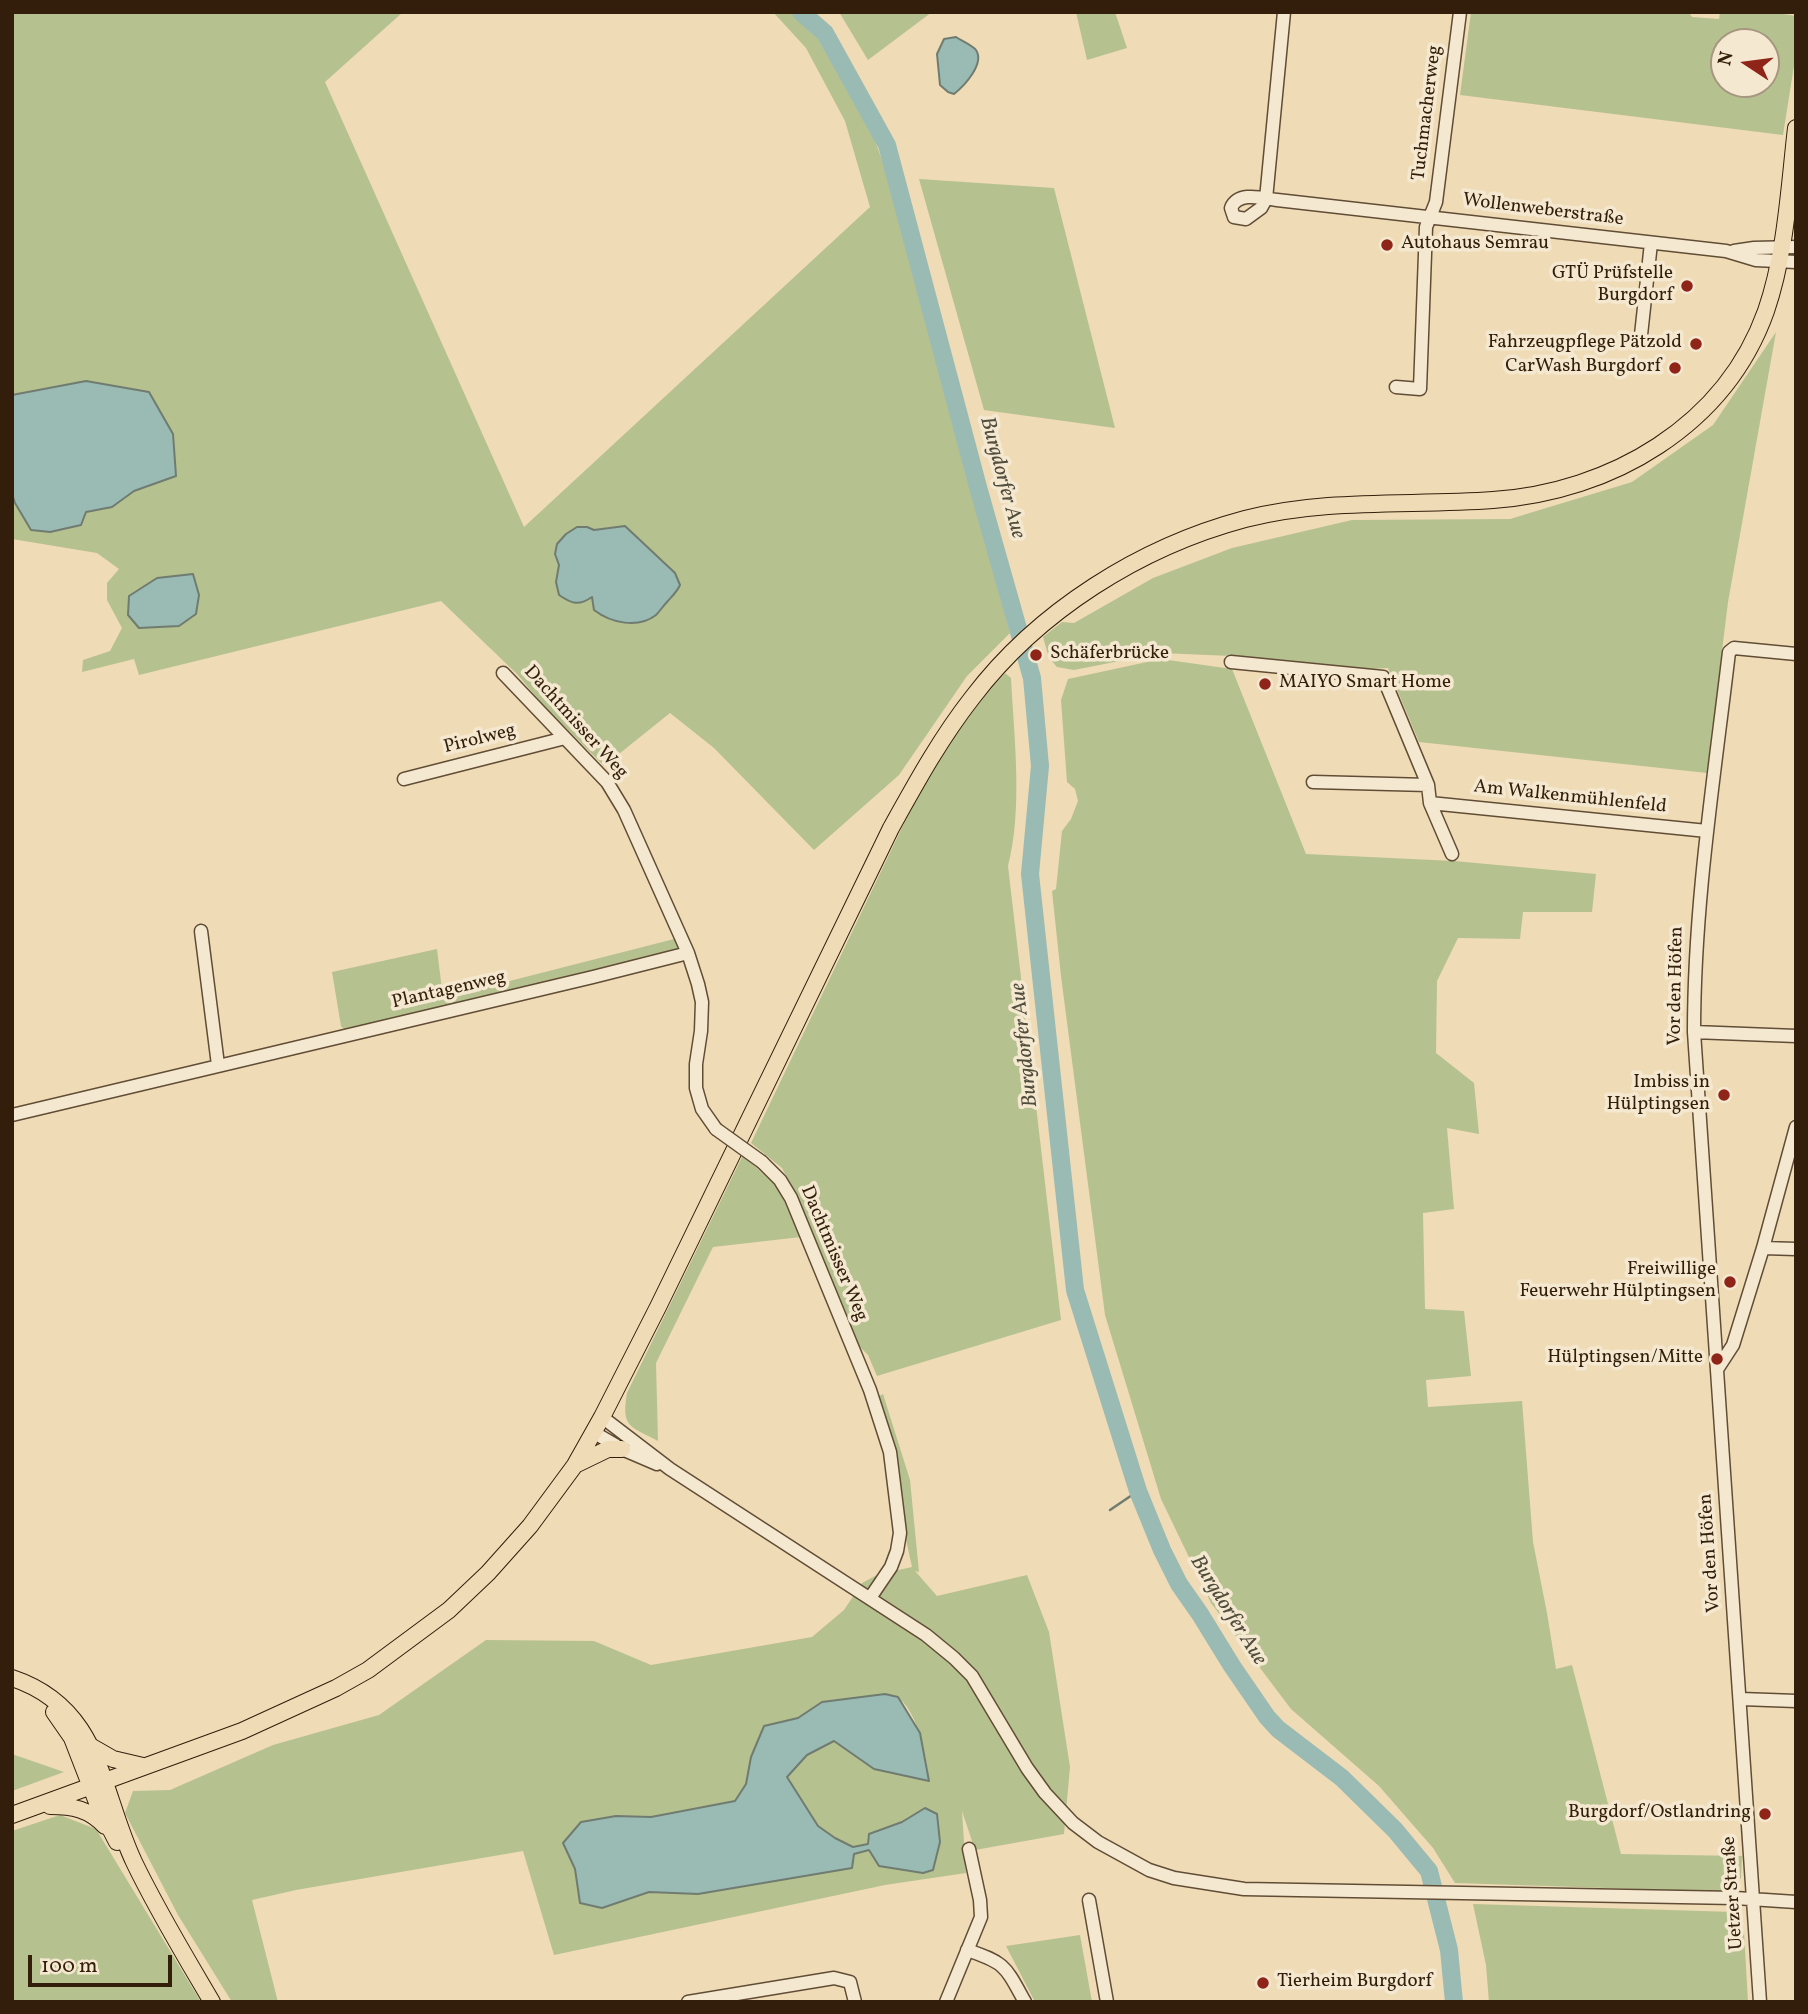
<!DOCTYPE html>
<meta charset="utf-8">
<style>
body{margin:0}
#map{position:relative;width:1808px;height:2014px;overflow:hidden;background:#efdbb6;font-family:Vollkorn,serif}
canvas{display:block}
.frame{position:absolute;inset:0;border:14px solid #321e0a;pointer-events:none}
.north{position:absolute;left:1710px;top:28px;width:70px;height:70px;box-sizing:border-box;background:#f5e8d0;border:2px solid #a79781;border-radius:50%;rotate:283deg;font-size:19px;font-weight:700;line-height:28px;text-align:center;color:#321e0a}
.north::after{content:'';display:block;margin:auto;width:24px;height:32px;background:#8f2418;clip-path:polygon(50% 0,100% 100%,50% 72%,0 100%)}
.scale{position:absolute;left:28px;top:1955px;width:144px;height:32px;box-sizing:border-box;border:4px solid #321e0a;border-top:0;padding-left:9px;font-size:21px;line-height:24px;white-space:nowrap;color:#321e0a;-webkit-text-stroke:5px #f5e8d0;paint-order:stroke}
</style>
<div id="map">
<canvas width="1808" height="2014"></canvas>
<div class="frame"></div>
<div class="north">N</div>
<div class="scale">100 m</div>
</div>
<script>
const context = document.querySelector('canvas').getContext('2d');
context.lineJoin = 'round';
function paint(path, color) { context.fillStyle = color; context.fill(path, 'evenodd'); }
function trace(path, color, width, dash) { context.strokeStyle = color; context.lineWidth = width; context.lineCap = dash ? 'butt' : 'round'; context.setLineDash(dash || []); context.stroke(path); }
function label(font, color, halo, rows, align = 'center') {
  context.font = font + ' Vollkorn,serif'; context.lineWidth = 7; context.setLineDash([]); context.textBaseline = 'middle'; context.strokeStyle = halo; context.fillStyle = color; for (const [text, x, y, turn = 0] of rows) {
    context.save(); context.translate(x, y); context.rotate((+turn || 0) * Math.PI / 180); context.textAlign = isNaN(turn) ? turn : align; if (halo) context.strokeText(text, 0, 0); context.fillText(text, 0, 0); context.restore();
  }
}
paint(new Path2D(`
 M12 12H403L325 82 524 527 870 207 845 121 806 48 773 12H794L820 35 847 81 871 129 895 197 901 228 1010 633 967 676 899 775 814 850 714 748 670 713 604 766 544 706 517 674 441 601 139 675 134 659 82 672 83 660 110 651 122 628 107 600V583L119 569 97 553 12 539V494L15 503 31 530 86 512 112 507 134 491 148 487 86 381 12 395ZM587 527 594 530 612 527C639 542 667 556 680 585L677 590 655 616 592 597 556 582 559 565Z
 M839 12H932L868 60Z
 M1076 12H1115L1127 48 1087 60Z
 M1471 12H1689L1692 17 1719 19 1720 12H1771L1796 16V53L1783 135 1460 95ZM1724 42H1766V84H1724Z
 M919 179 1054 188 1115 428 984 410Z
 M1776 332 1728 602 1707 773 1419 742 1388 668 1370 669 1231 656 1160 653 1074 670 1057 667 1049 658 1043 637 1062 622 1074 623 1153 578 1232 548 1352 520 1510 519 1632 482 1713 425Z
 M1161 659 1232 669 1306 854 1454 861 1596 874 1592 912H1523L1520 939 1458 938 1437 981 1436 1053 1474 1083 1479 1134 1447 1128 1454 1209 1423 1213 1425 1309 1464 1311 1471 1376 1426 1380 1428 1407 1522 1401 1533 1542 1547 1613 1556 1669 1572 1665 1621 1854 1742 1856 1741 1878 1731 1884 1729 1892 1455 1883 1433 1848 1379 1786 1291 1709 1211 1603 1161 1499 1105 1315 1061 976 1052 891 1056 889 1062 831 1071 819 1078 801 1075 789 1067 782 1061 700 1068 679Z
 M1005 673 1011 678C1014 738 1023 808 1008 866L1061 1320 877 1376 868 1355 853 1340 794 1191 782 1168 751 1143 920 790C946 748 972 709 1005 673Z
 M678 938 680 947 672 954 346 1031 341 1026 332 972 437 949 443 998Z
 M743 1155 778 1188 801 1237 713 1247 656 1363 658 1441C630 1426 621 1428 627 1393Z
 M883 1394 910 1480 919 1572 915 1571 937 1596 1027 1575 1049 1632 1070 1767 1064 1834 975 1850 962 1811 966 1873 885 1885 554 1955 523 1851 296 1890 252 1900 278 2002H232L178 1915 125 1813 133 1791 170 1790 273 1745 379 1715 486 1640 594 1641 651 1665 812 1637 844 1610 862 1583 877 1575 912 1567 875 1398ZM885 1694C888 1695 892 1695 896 1697 917 1707 927 1759 929 1780L874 1769 834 1741 807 1755 787 1777 817 1826 835 1838 853 1847 869 1844V1834L902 1822 925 1808 869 1850 854 1854 852 1868 698 1894 649 1892 602 1908 580 1903 575 1869 616 1816 651 1817 735 1801 746 1784 751 1757 763 1726 798 1718 822 1702Z
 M12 1754 64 1772 12 1791Z
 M60 1815 96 1829 201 2002H12V1831Z
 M1473 1904 1734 1912 1744 1932 1748 2002H1489L1486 1965Z
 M1080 1935 1092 2002H1035L1006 1946Z`), '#b6c190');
const water = new Path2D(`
 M956 37C962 41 972 45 976 50 985 64 964 86 954 94L948 92 940 85 937 54 944 39Z
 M86 381 149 392 173 434 176 476 134 491 112 507 86 512 81 525 50 532 31 530 15 503 12 494V395Z
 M625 526 675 573 680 585C677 592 672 596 667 602 663 606 660 611 656 615 638 629 611 623 594 610L592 597C579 606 572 604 559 595L556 582 559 565 555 554 557 544 566 534 577 527H587L594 530Z
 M193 574 199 595 196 614 179 626 139 628 128 615 129 596 157 578Z
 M885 1694 898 1697 920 1733 929 1781 874 1769 834 1741 807 1755 787 1777 818 1826 835 1838 853 1847 868 1844 869 1834 902 1822 925 1808 937 1814 940 1842 933 1870 923 1873 879 1866 869 1850 854 1854 852 1868 698 1894 649 1892 602 1908 580 1903 575 1869 563 1843 581 1822 616 1816 651 1817 735 1801 746 1784 751 1757 764 1726 798 1718 822 1702Z`);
paint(water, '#9abab4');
trace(water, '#707c70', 2);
trace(new Path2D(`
 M1110 1510 1138 1491`), '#707c70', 2.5);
trace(new Path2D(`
 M801 12 825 33 887 145 978 487 1032 678 1040 766 1030 874 1075 1290 1138 1491 1162 1550 1179 1584 1200 1614 1232 1666 1267 1717 1278 1729 1342 1778 1395 1830 1429 1871 1449 1950 1454 2002`), '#9abab4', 18);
const minor = new Path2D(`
 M1284 12 1266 199 1261 208 1246 219 1234 217 1231 208C1238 191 1262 198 1277 200L1726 251 1756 260 1796 262
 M1734 251 1754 248 1796 247
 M1641 335 1651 243
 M1396 387 1420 389 1426 227 1436 202 1460 12
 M1231 662 1383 677 1428 785 1430 803 1707 831
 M503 673 607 782 624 810 688 953 698 984 702 1002 701 1031 696 1064V1088L702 1109 716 1129
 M404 779 565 738
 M1313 782 1428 785
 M1430 803 1452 854
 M201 931 218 1065
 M1694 1032 1796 1036
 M12 1115 593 977 688 953
 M762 1162 780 1180 791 1198 870 1390 890 1452 900 1533 897 1551 891 1567 870 1598
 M1763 1248 1796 1249
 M1718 1368 1733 1345 1763 1248 1796 1127
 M602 1417 670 1469 926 1635 954 1658 972 1676 1027 1768 1045 1793 1073 1823 1098 1842 1149 1870 1174 1878 1244 1889 1735 1898 1796 1902
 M593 1432 622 1449 657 1464
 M1741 1699 1796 1701
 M1089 1900 1107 2002
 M967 1950C1006 1963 1005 1966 1025 2002
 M688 2002 834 1978 850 1982 855 2002
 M946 2002 981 1917 980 1900 969 1849
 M1760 2002 1694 1032C1694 904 1714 779 1729 652L1734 648 1796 654`);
const major = new Path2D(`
 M577 1464 608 1449H622
 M12 1678C102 1708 100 1790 134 1862 157 1910 185 1956 212 2002
 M54 1712 72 1738 98 1805 117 1842
 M92 1747 113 1759 143 1766
 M50 1806C73 1806 89 1809 105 1826
 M12 1815 242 1731 336 1688 368 1670 449 1610 488 1573 530 1526 575 1465 602 1417 658 1307 891 828C916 783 940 739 972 698 1038 611 1140 547 1245 519 1327 498 1410 506 1493 500 1611 492 1725 426 1766 311 1786 253 1789 188 1796 128`);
trace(minor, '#614d35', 15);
trace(major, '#321e0a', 18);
trace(minor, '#f5e8d0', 12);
trace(major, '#efdbb6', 16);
const minorBridge = new Path2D(`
 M716 1129 762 1162`);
trace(minorBridge, '#614d35', 15, []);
trace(minorBridge, '#f5e8d0', 12);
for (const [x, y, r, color] of [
 [1387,245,7,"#8f2418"],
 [1687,286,7,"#8f2418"],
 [1696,344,7,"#8f2418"],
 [1675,368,7,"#8f2418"],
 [1036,655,7,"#8f2418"],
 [1265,684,7,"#8f2418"],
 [1724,1095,7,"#8f2418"],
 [1730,1282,7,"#8f2418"],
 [1717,1359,7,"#8f2418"],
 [1765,1814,7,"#8f2418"],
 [1263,1983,7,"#8f2418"]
]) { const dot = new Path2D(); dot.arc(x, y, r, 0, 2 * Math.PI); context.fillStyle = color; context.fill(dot); trace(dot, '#f5e8d0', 2.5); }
label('19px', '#321e0a', '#f5e8d0', [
 ["Tuchmacherweg",1428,113,-83],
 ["Wollenweberstraße",1543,211,7],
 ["Dachtmisser Weg",575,723,48],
 ["Pirolweg",480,740,-14],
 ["Am Walkenmühlenfeld",1570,798,6],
 ["Vor den Höfen",1677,986,-89],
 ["Plantagenweg",449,991,-13],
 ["Dachtmisser Weg",833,1254,67],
 ["Vor den Höfen",1711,1553,-94],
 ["Uetzer Straße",1734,1893,-94]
]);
label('19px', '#321e0a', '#f5e8d0', [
 ["Autohaus Semrau",1401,245,"left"],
 ["GTÜ Prüfstelle",1673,275],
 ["Burgdorf",1673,297],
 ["Fahrzeugpflege Pätzold",1682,344],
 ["CarWash Burgdorf",1661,368],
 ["Schäferbrücke",1050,655,"left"],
 ["MAIYO Smart Home",1279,684,"left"],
 ["Imbiss in",1710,1084],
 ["Hülptingsen",1710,1106],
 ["Freiwillige",1716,1271],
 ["Feuerwehr Hülptingsen",1716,1293],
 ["Hülptingsen/Mitte",1703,1359],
 ["Burgdorf/Ostlandring",1751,1814],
 ["Tierheim Burgdorf",1277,1983,"left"]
], 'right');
label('italic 21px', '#514d3d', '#f5e8d0', [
 ["Burgdorfer Aue",1001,478,75],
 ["Burgdorfer Aue",1026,1045,-96],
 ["Burgdorfer Aue",1227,1611,58]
]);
</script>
